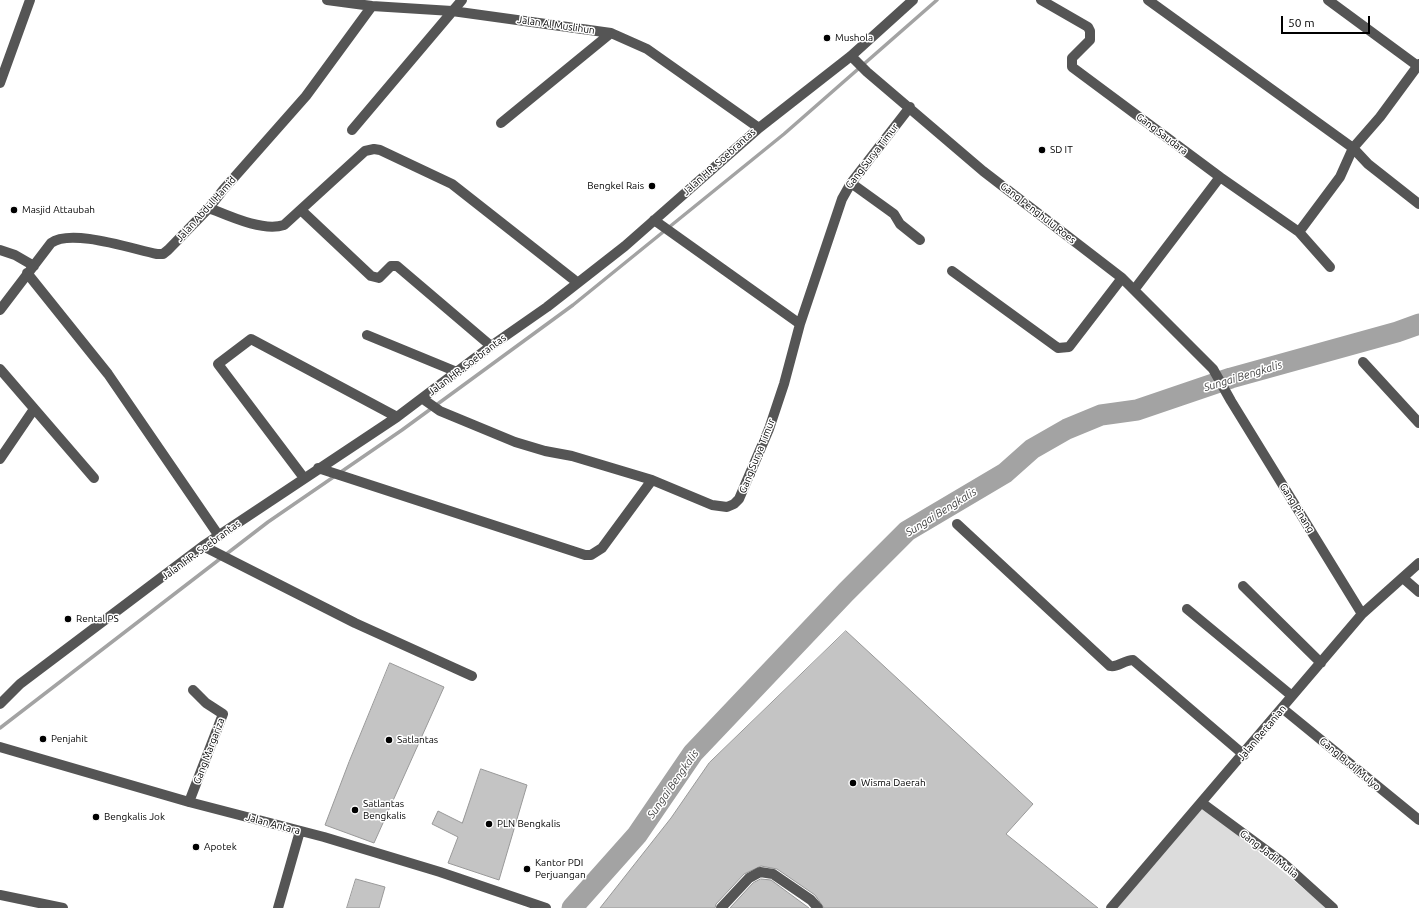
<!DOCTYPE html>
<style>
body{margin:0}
#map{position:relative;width:1419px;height:908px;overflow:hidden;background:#fff;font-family:Ubuntu,sans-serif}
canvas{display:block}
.scale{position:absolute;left:1281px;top:16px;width:89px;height:18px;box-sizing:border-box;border:2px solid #000;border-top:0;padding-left:5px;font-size:12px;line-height:14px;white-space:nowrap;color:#000;-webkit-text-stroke:3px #fff;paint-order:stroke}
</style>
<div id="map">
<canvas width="1419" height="908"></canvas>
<div class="scale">50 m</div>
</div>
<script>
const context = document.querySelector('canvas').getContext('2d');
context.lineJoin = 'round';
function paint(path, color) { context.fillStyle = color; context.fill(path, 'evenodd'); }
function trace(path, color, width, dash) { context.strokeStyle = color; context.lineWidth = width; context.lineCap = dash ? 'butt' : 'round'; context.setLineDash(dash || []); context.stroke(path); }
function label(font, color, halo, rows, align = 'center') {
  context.font = font + ' Ubuntu,sans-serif'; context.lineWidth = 3; context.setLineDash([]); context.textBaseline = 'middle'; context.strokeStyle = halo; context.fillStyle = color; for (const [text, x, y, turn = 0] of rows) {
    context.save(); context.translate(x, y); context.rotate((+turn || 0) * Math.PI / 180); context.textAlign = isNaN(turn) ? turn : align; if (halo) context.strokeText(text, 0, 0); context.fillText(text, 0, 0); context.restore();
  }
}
paint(new Path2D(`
 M1197 803 1274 864 1327 908H1111Z`), '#dcdcdc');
trace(new Path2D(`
 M0 728 268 522 402 430 573 305 784 134 937 0`), '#a3a3a3', 3.5);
trace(new Path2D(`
 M572 908 637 835 693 753 846 592 907 531 1005 473 1032 449 1067 429 1101 415 1137 410 1231 378 1397 332 1419 324`), '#a3a3a3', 21);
const building = new Path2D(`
 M846 631 1033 804 1006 834 1098 908H824L815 895 777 869 761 866 744 874 716 904 715 908H600L671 818 709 763Z
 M390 663 444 687 374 843 325 825 349 762Z
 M481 769 527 785 499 880 448 863 458 837 432 824 438 811 462 823Z
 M356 879 385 887 379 908H347Z
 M761 879 771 880 809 908H730L753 883Z`);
paint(building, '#c4c4c4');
trace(building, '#999', 1);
trace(new Path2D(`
 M327 0 372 6 452 11 611 33 647 49 759 128
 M1041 0 1088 27 1090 31V40L1072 58V67L1220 177 1299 232 1330 267
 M1148 0 1353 148 1368 164 1419 204
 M1328 0 1419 67
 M851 56 867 72 983 171 1122 278 1213 369 1231 401 1362 614
 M0 83 30 0
 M501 123 611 33
 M352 130 462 0
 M851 183 894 214 900 224 920 240
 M209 208C229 216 263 232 284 225L365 151 374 149 380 150 452 184 578 283
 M302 211 371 276 379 278 391 266H397L491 346
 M654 220 800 324
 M1299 232 1340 177 1353 148 1380 117 1419 64
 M0 250 15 255 34 266
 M952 271 1058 348 1069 347 1122 278
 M27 273 108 374 219 536
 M1134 290 1220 177
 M0 310 51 243C71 228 132 249 157 254H163L168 250 209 208 223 190 306 96 372 6
 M367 335 457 372
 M1363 362 1419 423
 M0 369 94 478
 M423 399 440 411 515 442 545 451 572 456 652 480 712 505 727 507 734 504 739 499 769 429 784 384 800 324 842 199 851 183 910 107
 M0 459 34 409
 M318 468 585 555H591L602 548 652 480
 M304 478 218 364 251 339 397 417
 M957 524 1110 666C1118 668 1124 660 1133 660L1244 755
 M203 546 355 623 472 676
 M1403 578 1419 592
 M1243 586 1321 663
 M1187 609 1292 696
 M0 704 20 684 203 546 397 417 491 346 547 307 625 246 759 128 851 56 913 0
 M1282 708 1419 820
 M0 747 189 802 324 837 440 872 546 908
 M189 802 223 714 206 703 193 690
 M1202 803 1282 862 1333 908
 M0 895 63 908
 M278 908 300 831
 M721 908 749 878 760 872 773 874 811 900 818 908
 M1111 908 1362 614 1419 563`), '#555', 10);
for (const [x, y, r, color] of [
 [827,38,4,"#000"],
 [1042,150,4,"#000"],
 [652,186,4,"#000"],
 [14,210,4,"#000"],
 [68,619,4,"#000"],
 [43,739,4,"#000"],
 [389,740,4,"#000"],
 [853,783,4,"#000"],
 [355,810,4,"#000"],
 [96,817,4,"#000"],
 [489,824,4,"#000"],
 [196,847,4,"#000"],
 [527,869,4,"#000"]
]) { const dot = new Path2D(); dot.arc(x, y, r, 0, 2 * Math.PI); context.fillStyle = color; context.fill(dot); trace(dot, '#fff', 1.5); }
label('10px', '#000', '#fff', [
 ["Jalan Al Muslihun",556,25,8],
 ["Gang Saudara",1162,134,37],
 ["Gang Surya Timur",872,156,-52],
 ["Jalan HR. Soebrantas",719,162,-42],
 ["Jalan Abdul Hamid",206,209,-48],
 ["Gang Penghulu Roes",1038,213,38],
 ["Jalan HR. Soebrantas",467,365,-37],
 ["Gang Surya Timur",757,456,-68],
 ["Gang Pinang",1297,508,58],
 ["Jalan HR. Soebrantas",201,550,-36],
 ["Jalan Pertanian",1262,733,-50],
 ["Gang Margariza",209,751,-69],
 ["Gang Budi Mulyo",1350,764,40],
 ["Jalan Antara",273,824,15],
 ["Gang Jadi Mulia",1269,854,38]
]);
label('10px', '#000', '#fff', [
 ["Mushola",835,38],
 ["SD IT",1050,150],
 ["Bengkel Rais",644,186,"right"],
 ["Masjid Attaubah",22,210],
 ["Rental PS",76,619],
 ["Penjahit",51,739],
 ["Satlantas",397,740],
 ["Wisma Daerah",861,783],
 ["Satlantas",363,804],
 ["Bengkalis",363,816],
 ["Bengkalis Jok",104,817],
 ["PLN Bengkalis",497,824],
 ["Apotek",204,847],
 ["Kantor PDI",535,863],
 ["Perjuangan",535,875]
], 'left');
label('italic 11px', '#444', '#fff', [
 ["Sungai Bengkalis",1243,376,-17],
 ["Sungai Bengkalis",941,512,-32],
 ["Sungai Bengkalis",673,784,-55]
]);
</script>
